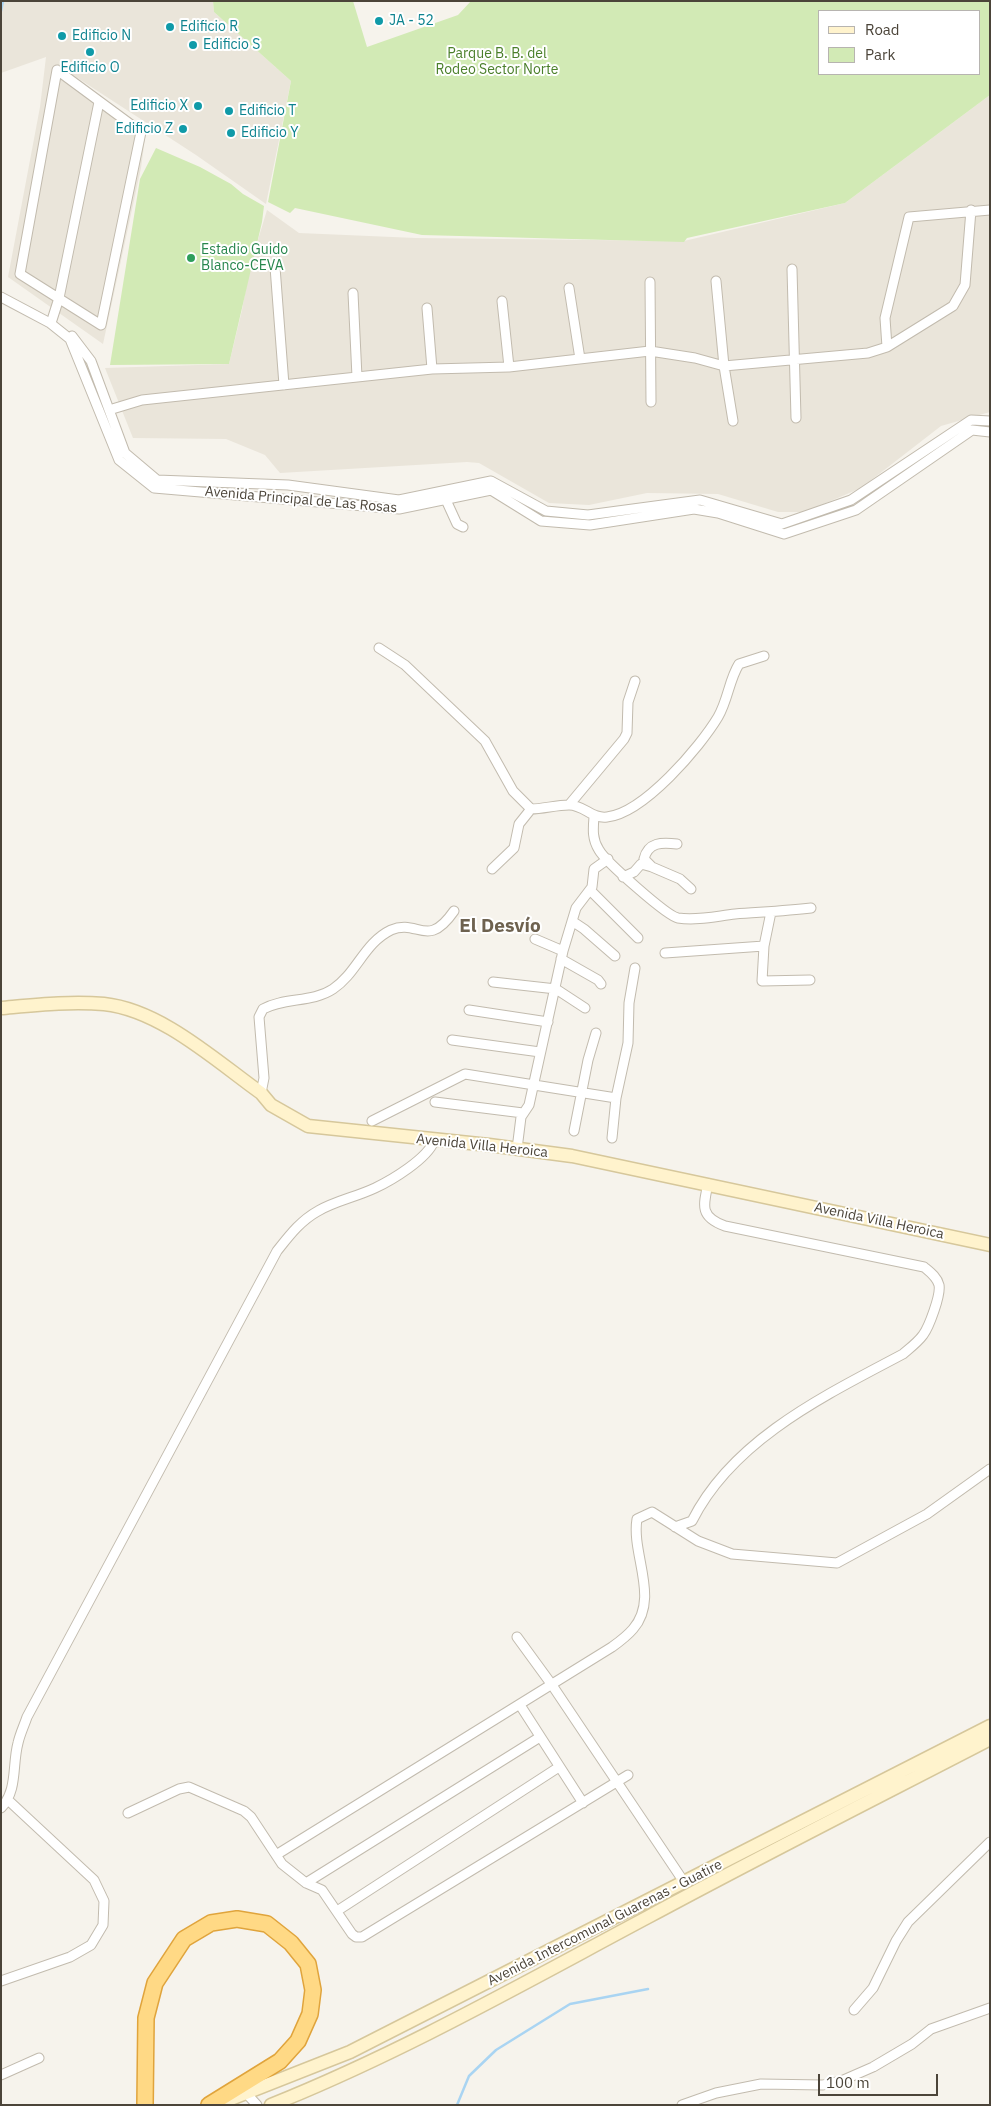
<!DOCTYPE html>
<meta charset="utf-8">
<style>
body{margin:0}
#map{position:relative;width:991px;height:2106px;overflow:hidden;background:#f6f3ec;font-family:"IBM Plex Sans",sans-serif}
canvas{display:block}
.frame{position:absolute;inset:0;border:2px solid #4b4439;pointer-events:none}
.legend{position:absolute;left:818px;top:10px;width:162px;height:65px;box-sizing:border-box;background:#fff;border:1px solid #b7b4b0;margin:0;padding:6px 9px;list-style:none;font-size:15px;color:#4b4439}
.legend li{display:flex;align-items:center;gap:10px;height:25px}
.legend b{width:25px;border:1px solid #b7b4b0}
.scale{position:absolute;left:818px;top:2074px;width:120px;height:22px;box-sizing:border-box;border:2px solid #4b4439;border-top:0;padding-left:6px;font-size:15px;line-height:18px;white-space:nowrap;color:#4b4439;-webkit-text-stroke:4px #fff;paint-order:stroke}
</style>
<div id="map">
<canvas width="991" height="2106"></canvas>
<div class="frame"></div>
<ul class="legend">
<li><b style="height:6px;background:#fff3cd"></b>Road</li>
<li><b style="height:14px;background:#d2eab5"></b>Park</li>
</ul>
<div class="scale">100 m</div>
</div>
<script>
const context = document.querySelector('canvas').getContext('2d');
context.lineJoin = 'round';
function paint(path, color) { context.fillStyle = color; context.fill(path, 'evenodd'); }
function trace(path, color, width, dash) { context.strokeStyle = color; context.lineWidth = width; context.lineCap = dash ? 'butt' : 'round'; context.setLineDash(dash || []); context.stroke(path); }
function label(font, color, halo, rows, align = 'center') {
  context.font = font + ' "IBM Plex Sans",sans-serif'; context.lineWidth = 4; context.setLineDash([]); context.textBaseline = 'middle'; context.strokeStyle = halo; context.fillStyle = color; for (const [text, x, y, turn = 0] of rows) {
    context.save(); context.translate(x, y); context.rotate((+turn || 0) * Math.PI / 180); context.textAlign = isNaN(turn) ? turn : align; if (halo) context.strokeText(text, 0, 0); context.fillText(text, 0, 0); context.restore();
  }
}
paint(new Path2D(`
 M2 1H213L214 12 291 81 266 204 196 155 56 64 146 131 141 168 103 344 8 277 40 107 46 57 1 73Z
 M990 95V412L941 426 861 488 805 512H778L718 494 647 493 589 505 549 503 479 463 467 462 280 473 265 455 226 439 133 438 105 368 229 364 242 310 250 266 267 210 299 233 416 238 684 241 845 203Z`), '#eae5da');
paint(new Path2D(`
 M213 1H353L367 47 458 15 471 1H990V95L845 203 687 238 684 242 422 235 295 208 290 213 268 202 291 81 214 12ZM820 11H980V74H820Z
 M156 148 200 167 231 184 243 194 264 206 262 222 229 364 110 365 140 179Z`), '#d2eab5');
trace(new Path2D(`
 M1 11 3 1
 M457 2105 469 2076 496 2050 570 2004 648 1989`), '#a9d4f2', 2.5);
const minor = new Path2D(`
 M57 70 141 132 101 325 20 274Z
 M275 267 284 385
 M792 269 796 418
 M716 281 724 366 733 421
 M650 282 651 402
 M569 288 580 359
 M353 293 357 377
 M1 297 50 323 70 339 119 460 154 488 399 509 491 490 541 521 590 525 694 509 718 513 784 534 856 510 972 430 990 432
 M502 301 509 367
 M427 308 432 369
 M52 320 59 298 99 102
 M72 336 91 361 125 453 157 480 288 485 399 500 491 481 546 511 588 515 700 500 782 524 851 500 971 420 990 421
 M887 347 885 318 909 217 990 210
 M109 410 142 400 432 369 509 367 650 351 695 358 724 366 868 353 887 347 953 306 965 285 971 210
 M446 500 457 524 463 527
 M379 648 405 665 485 741 513 791 531 809C543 809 556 805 569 805 584 805 592 819 607 817 644 813 700 747 718 717 728 700 729 680 739 664L764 656
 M569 805 624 739 627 733 628 702 635 681
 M594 817C593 829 592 839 599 850 605 861 667 916 678 918 697 921 717 916 735 914 761 912 786 911 811 908
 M652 867 680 879 691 889
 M492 869 514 848 519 824 531 809
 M623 877 634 872 641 864 652 867 644 859C648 842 662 842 677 844
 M590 890 638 938
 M771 912 764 946 762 981 810 980
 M572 921 584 929 615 956
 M535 939 563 951
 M665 953 764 946
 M561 959 598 980 601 984
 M493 982 556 989 585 1008
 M469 1010 548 1022
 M452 1040 540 1052
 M261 1093 264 1078 259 1017 263 1009C285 997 312 1003 333 989 357 973 364 943 391 930 418 918 427 950 454 911
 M435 1102 523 1113
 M372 1121 465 1074 616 1098
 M574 1131 588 1060 596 1033
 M612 1138 616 1098 628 1043 629 1003 635 968
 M517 1149 521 1117 529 1105 563 951 576 908 592 887 594 869 608 859
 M675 1527 692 1521C733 1439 826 1395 903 1354 910 1348 918 1342 923 1335 929 1327 941 1295 939 1285 937 1277 930 1272 924 1267L725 1226C700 1217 703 1206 708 1184
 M517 1637 552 1685 684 1882
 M520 1705 583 1803
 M1 1808C18 1790 12 1765 18 1743 20 1734 24 1726 27 1717L277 1251C289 1236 300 1221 318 1211 335 1201 356 1197 375 1188 392 1180 427 1159 434 1141
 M128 1813 179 1789 189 1787 244 1811 251 1817 282 1864 306 1883 322 1890 352 1934 356 1937H362L628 1775
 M276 1855 612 1647C619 1642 627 1636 633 1629 660 1598 631 1554 637 1519L652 1512 698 1541 732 1554 837 1563 927 1514 990 1469
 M306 1883 540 1737
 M337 1911 559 1767
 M1 1981 70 1957 91 1945 103 1925 104 1901 94 1880 8 1800
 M854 2010 873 1988 896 1941 908 1922 990 1842
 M1 2075 39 2058
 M246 2093 257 2105
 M682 2105 716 2093 761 2084 823 2085 841 2081 873 2067 912 2044 931 2029 990 2008`);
const secondary = new Path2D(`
 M1 1008C35 1005 70 1001 104 1004 161 1010 216 1061 261 1093L271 1105 308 1126 489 1145 572 1156 990 1245
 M218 2104 350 2052 990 1726
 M271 2105C401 2053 524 1983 648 1917 761 1856 876 1798 990 1739`);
const trunk = new Path2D(`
 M145 2105 146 2018 155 1983 184 1939 211 1923 237 1919 267 1924 291 1943 308 1964 313 1990 310 2014 298 2041 280 2061 209 2105`);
trace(minor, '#c2bbae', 11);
trace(secondary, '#d6c79b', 15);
trace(trunk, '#e0a43c', 18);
trace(minor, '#fff', 9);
trace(secondary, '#fff3cd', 12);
trace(trunk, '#ffd985', 15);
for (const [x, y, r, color] of [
 [379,21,5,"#0f9aa8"],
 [170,27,5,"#0f9aa8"],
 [62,36,5,"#0f9aa8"],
 [193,45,5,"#0f9aa8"],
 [90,52,5,"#0f9aa8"],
 [198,106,5,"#0f9aa8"],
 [229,111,5,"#0f9aa8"],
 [183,129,5,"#0f9aa8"],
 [231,133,5,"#0f9aa8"],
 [191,258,5,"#2e9e5b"]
]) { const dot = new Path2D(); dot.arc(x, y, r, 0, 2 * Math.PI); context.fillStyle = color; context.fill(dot); trace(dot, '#fff', 2); }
label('14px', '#0d838f', '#fff', [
 ["JA - 52",389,21],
 ["Edificio R",180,27],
 ["Edificio N",72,36],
 ["Edificio S",203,45],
 ["Edificio O",90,68,"center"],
 ["Edificio X",188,106,"right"],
 ["Edificio T",239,111],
 ["Edificio Z",173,129,"right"],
 ["Edificio Y",241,133]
], 'left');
label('14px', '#4a7f2a', '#fff', [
 ["Parque B. B. del",497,54],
 ["Rodeo Sector Norte",497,70]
]);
label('14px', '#27864d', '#fff', [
 ["Estadio Guido",201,250],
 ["Blanco-CEVA",201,266]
], 'left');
label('14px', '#4b4439', '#fff', [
 ["Avenida Principal de Las Rosas",301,500,5],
 ["Avenida Villa Heroica",482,1146,6],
 ["Avenida Villa Heroica",879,1221,12],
 ["Avenida Intercomunal Guarenas - Guatire",605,1923,-27]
]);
label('bold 19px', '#6e6250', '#fff', [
 ["El Desvío",500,927]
]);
</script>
